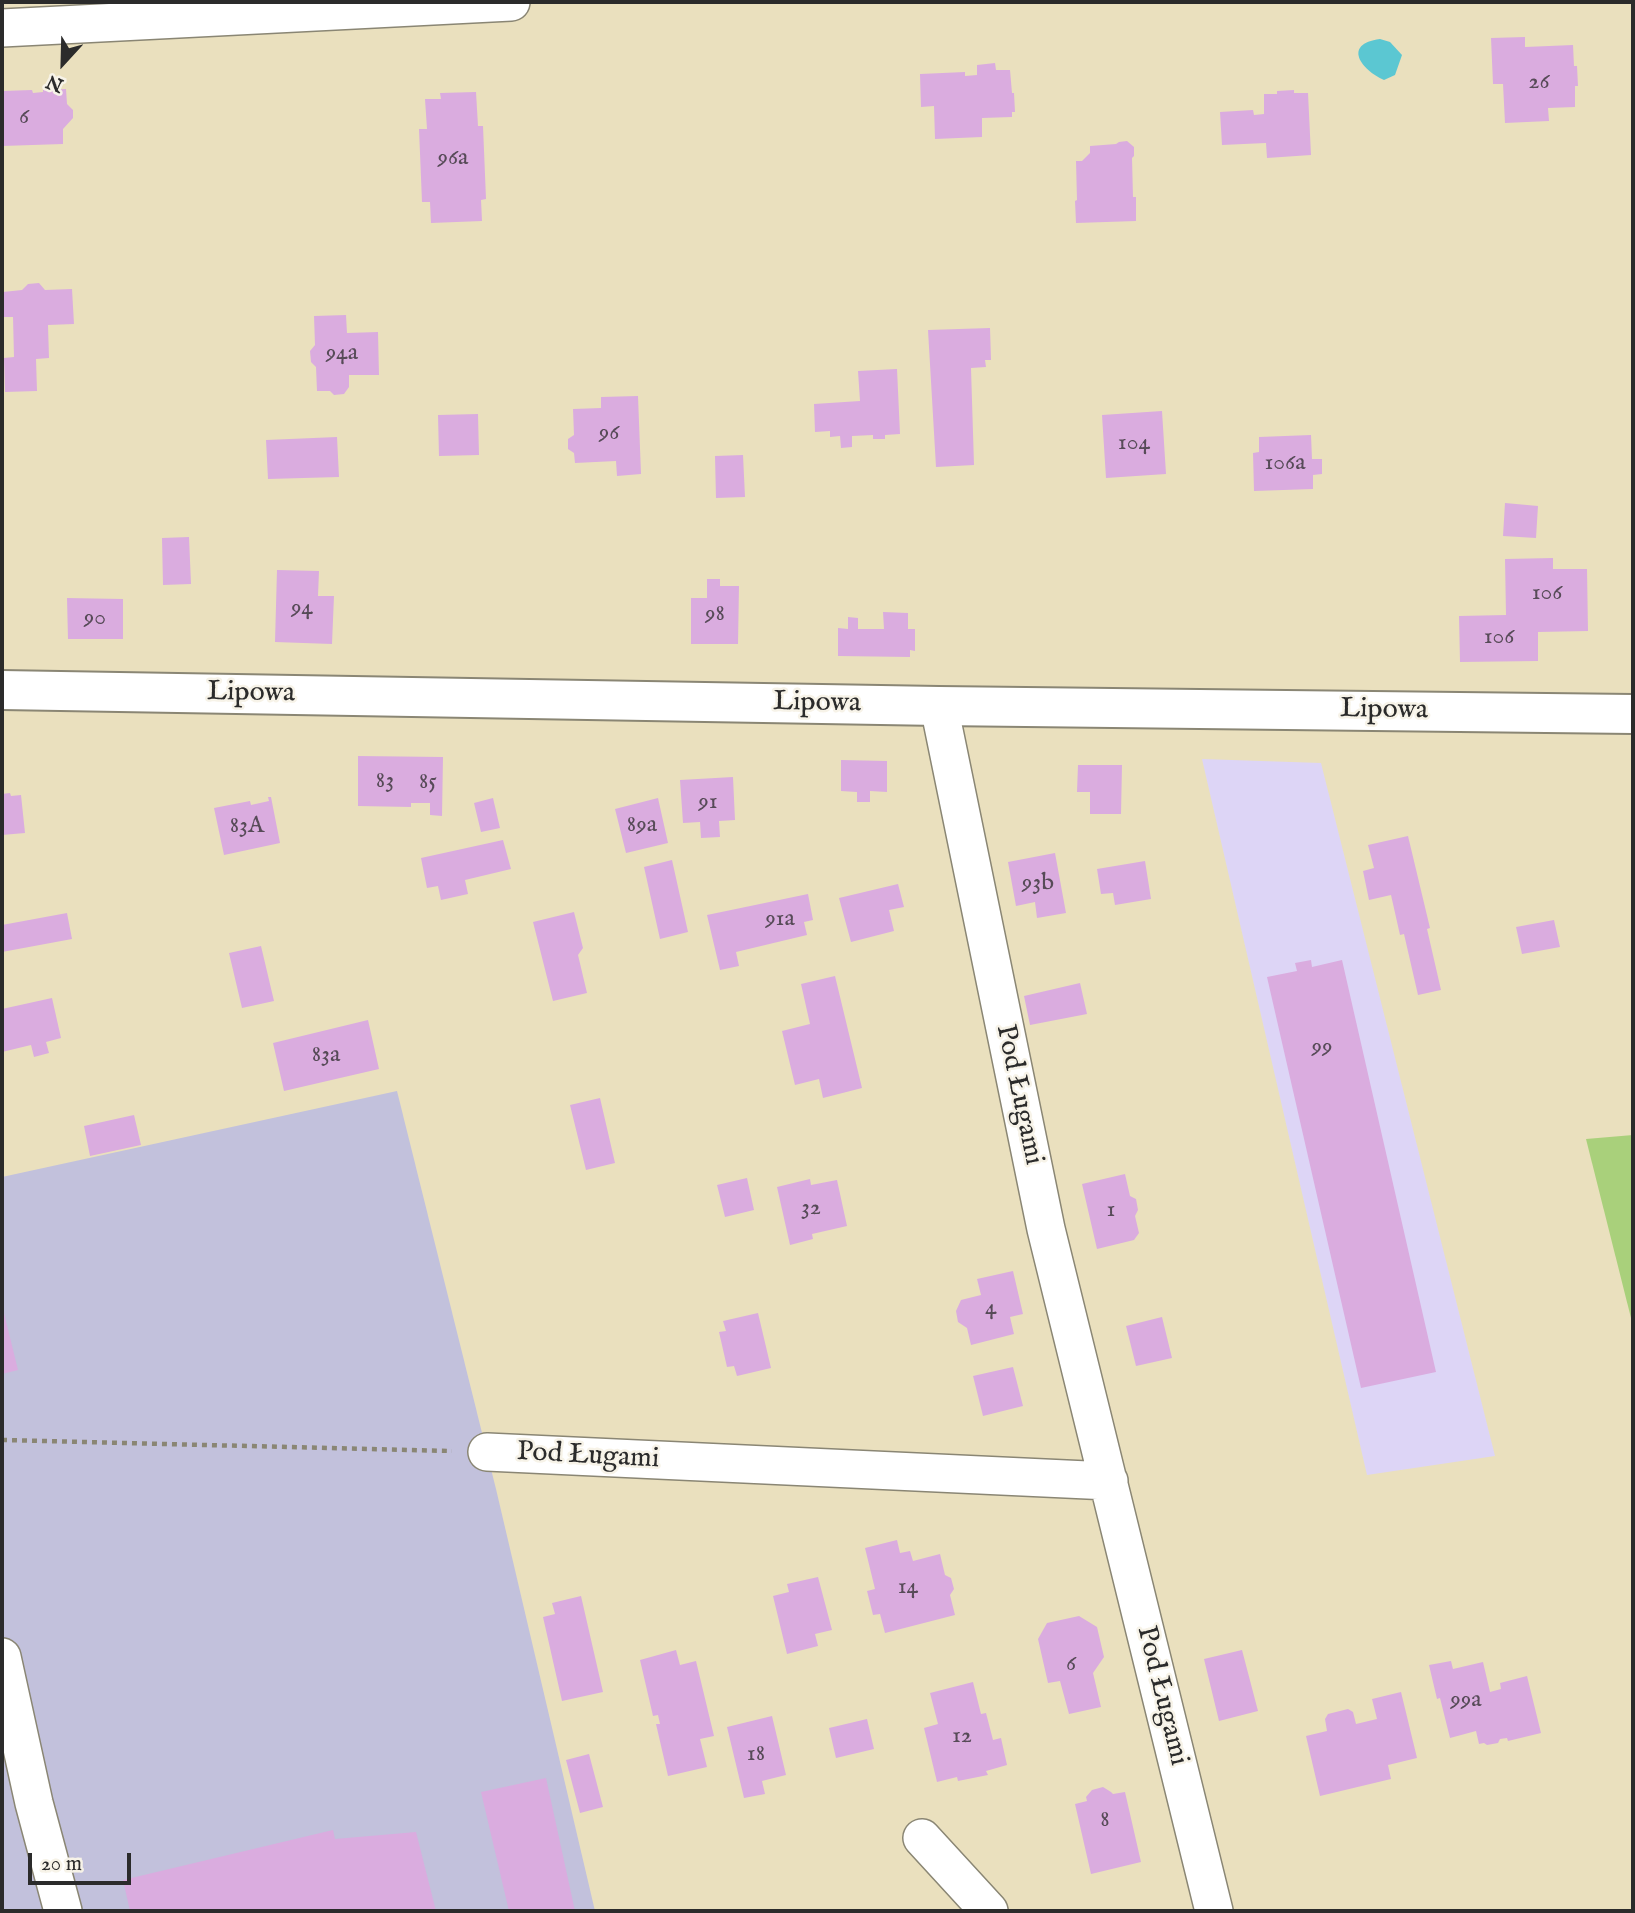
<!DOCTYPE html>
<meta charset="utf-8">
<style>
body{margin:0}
#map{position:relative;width:1635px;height:1913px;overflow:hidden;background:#eae0be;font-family:"IM FELL English",serif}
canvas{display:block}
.frame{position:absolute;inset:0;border:4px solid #2b2b2b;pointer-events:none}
.north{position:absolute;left:28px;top:28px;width:70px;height:70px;-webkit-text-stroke:5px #f7f3e8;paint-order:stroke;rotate:202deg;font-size:19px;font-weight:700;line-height:28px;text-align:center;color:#2b2b2b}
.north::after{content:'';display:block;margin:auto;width:24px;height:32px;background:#2b2b2b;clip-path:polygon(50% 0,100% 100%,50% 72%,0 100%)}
.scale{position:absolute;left:28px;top:1853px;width:103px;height:32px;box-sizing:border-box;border:4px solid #2b2b2b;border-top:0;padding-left:9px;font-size:21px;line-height:24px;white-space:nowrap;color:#2b2b2b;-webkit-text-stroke:5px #f7f3e8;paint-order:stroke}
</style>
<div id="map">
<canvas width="1635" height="1913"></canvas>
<div class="frame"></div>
<div class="north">N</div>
<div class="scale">20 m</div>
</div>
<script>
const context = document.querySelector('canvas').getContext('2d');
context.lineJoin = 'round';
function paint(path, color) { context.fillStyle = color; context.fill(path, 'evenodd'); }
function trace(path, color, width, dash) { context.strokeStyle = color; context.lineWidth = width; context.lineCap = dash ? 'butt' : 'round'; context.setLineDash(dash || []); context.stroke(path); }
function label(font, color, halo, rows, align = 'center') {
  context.font = font + ' "IM FELL English",serif'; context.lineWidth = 5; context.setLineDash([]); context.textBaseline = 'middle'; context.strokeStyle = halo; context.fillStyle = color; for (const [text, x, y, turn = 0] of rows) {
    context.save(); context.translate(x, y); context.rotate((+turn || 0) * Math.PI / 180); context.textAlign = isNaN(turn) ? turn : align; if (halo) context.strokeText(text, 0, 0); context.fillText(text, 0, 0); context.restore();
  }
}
paint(new Path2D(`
 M1202 759 1321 763 1495 1456 1367 1475Z`), '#ddd5f6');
paint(new Path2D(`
 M397 1091 496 1489 595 1911H2V1177Z`), '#c2c1dc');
paint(new Path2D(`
 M1633 1135V1326L1586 1139Z`), '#a9d07b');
paint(new Path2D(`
 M1380 39 1390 42 1402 55 1395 75 1384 80C1361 70 1342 44 1380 39Z`), '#5bc7d2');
paint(new Path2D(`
 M1525 37V47L1573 45 1574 66H1577L1578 86H1575V107L1548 108 1549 121 1505 123 1503 84H1493L1491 38Z
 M995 63 996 70H1010L1012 93H1014L1015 112H1012V117L982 118V137L935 139 934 106 921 107 920 74 965 72V76L977 75V65Z
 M66 89 67 104 73 110V118L63 129V144L2 146V91L32 90 33 93 43 92V90Z
 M1294 90V93H1308L1311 155 1267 158 1266 143 1222 145 1220 112 1253 110 1254 115 1264 114V94H1277V91Z
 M476 92 478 126H483L486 199 481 200 482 221 431 223 430 202H422L419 129H427L425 99H441L440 93Z
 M1127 141 1134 147V156L1132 158 1133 197H1136V221L1076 223 1075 201 1077 200 1076 161H1082L1090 153V146L1116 144 1119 142Z
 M39 283 45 290 72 289 74 324 48 325 49 358 36 359 37 391 5 392 4 358 14 357 13 317H4L3 292 22 290 28 284Z
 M346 315 347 333 378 332 379 375H349V387L344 394 334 395 330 391H317L316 367 311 362 310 351 315 345 314 316Z
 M990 328 991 360H985L986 367 971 368 974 465 936 467 928 330Z
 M897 369 900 434 885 435V439H873V435L852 436V447L841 448 840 436 830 437V431L815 432 814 404 860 401 858 371Z
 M638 396 641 474 617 476 616 461 575 463 574 453 568 449V439L574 435 573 409 601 408V397Z
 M1162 411 1166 474 1106 478 1102 415Z
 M478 414 479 455 439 456 438 415Z
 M1311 435 1312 459H1322V474L1313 475V489L1254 491 1253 453 1259 452V437Z
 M337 437 339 477 268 479 266 440Z
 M743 455 745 497 716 498 715 456Z
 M1505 503 1538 506 1536 538 1503 536Z
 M189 537 191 584 163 585 162 538Z
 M1553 558V569H1587L1588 631 1538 632V661L1460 662 1459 616 1506 615 1505 559Z
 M277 570 319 571 318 596H334L332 644 275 642Z
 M707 579H720V586H739L738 644H691V598H707Z
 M67 598 123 599V639H68Z
 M883 612 908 613V629H915V651L910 650V657L838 656V628L848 629V617L858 618V629H884Z
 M358 756 443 757 442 816 430 815V803H411V807L358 806Z
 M841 760 887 761V792L870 791V802H857V792L841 791Z
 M1078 765H1122L1121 814H1090V792H1077Z
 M733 777 735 820 719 821 720 837 701 838 700 822 683 823 680 780Z
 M10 793 11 796 21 795 25 833 2 835V794Z
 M268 797H271L280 843 224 855 214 808 250 801 251 805 269 801Z
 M493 798 500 828 481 832 474 803Z
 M658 798 668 843 626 853 615 809Z
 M1408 836 1430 928 1427 929 1441 990 1418 995 1404 934 1400 935 1391 895 1369 900 1363 871 1374 868 1368 845Z
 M503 840 511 869 465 880 468 894 441 900 438 886 427 888 421 858Z
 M1055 853 1066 913 1037 918 1035 902 1016 906 1008 862Z
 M672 860 688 932 660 939 644 867Z
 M1145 861 1151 899 1115 905 1113 893 1101 894 1097 869Z
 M898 884 904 907 889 910 894 931 851 942 839 898Z
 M808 894 813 920 804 922 807 935 736 952 739 966 720 970 707 915Z
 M574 912 583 948 578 955 587 993 553 1001 533 922Z
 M67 913 72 939 2 952V925Z
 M1554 920 1560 947 1522 954 1516 927Z
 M261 946 274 1001 242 1008 229 953Z
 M1311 960 1312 967 1342 960 1436 1372 1361 1388 1267 977 1297 971 1295 963Z
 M835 976 862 1088 823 1098 819 1079 795 1085 782 1031 810 1024 801 984Z
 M1080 983 1087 1014 1030 1025 1024 996Z
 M52 998 61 1038 46 1042 49 1053 34 1057 31 1045 2 1052V1009Z
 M368 1020 379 1069 284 1091 273 1043Z
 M600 1098 615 1163 586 1170 570 1105Z
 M134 1115 141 1145 90 1156 84 1126Z
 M1125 1174 1130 1196 1136 1199 1138 1210 1135 1216 1139 1233 1134 1240 1097 1249 1082 1184Z
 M747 1178 754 1210 725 1217 717 1185Z
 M810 1179 811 1185 837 1180 847 1226 812 1234 813 1239 790 1245 777 1187Z
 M1013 1271 1023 1314 1010 1317 1014 1334 971 1345 967 1328 958 1322 956 1311 961 1300 981 1295 977 1279Z
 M2 1305 18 1370 2 1374Z
 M758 1313 771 1368 737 1376 734 1366 727 1367 719 1332 726 1331 723 1321Z
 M1162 1317 1172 1358 1136 1366 1126 1326Z
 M1013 1367 1023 1406 983 1416 973 1376Z
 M897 1540 900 1553 910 1551 913 1561 940 1554 945 1575 951 1578 954 1589 950 1595 955 1615 885 1633 880 1614 873 1615 867 1591 875 1589 865 1548Z
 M818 1577 832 1630 815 1634 818 1646 787 1654 773 1596 789 1592 787 1584Z
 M581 1596 603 1692 562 1701 543 1617 555 1614 552 1603Z
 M1079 1616 1097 1627 1104 1657 1093 1673 1101 1707 1069 1714 1060 1681 1048 1683 1038 1639 1047 1623Z
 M676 1650 680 1665 696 1661 714 1736 700 1739 707 1767 668 1776 656 1724H660L658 1715 653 1716 640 1660Z
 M1242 1650 1258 1711 1219 1721 1204 1659Z
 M1451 1661 1453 1669 1483 1662 1490 1692 1501 1689 1500 1683 1527 1676 1541 1733 1508 1741 1507 1738 1500 1739 1498 1743 1487 1745 1484 1743 1479 1744 1476 1731 1450 1738 1440 1698 1437 1699 1429 1665Z
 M973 1682 981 1714 986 1713 993 1740 1001 1738 1007 1765 986 1771 988 1775 958 1781 957 1777 937 1782 924 1728 938 1724 930 1693Z
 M1401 1692 1417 1758 1388 1765 1391 1779 1320 1796 1306 1736 1327 1731 1325 1719 1328 1714 1348 1709 1353 1712 1356 1724 1377 1719 1372 1699Z
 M772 1716 786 1775 762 1781 765 1794 744 1798 727 1727Z
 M867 1719 874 1749 836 1758 829 1728Z
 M589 1754 603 1807 580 1813 566 1760Z
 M546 1778 575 1911H509L481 1792Z
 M1103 1787 1111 1792 1113 1794 1125 1792 1141 1862 1091 1874 1075 1804 1087 1801 1086 1797 1092 1790Z
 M333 1830 335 1839 416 1832 436 1911H130L123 1880Z`), '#daacdf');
const minor = new Path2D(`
 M2 28 511 2
 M939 706 1046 1229 1214 1911
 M487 1452 1109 1481
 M2 1657 34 1803 63 1911
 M922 1838 989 1911`);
const secondary = new Path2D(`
 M2 690 939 706 1633 714`);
trace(minor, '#8a8674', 40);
trace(secondary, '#8a8674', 42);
trace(new Path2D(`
 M2 1440 452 1451`), '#8a8674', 4.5, [5, 5]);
trace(minor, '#fff', 37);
trace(secondary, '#fff', 38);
label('24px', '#574b58', null, [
 ["26",1539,83],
 ["6",24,118],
 ["96a",453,159],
 ["94a",342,354],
 ["96",609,434],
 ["104",1134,444],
 ["106a",1285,464],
 ["106",1547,594],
 ["94",302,609],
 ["98",715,615],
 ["90",95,619],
 ["106",1499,638],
 ["83",385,782],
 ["85",428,783],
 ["91",708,803],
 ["89a",642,826],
 ["83A",247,827],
 ["93b",1038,884],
 ["91a",780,920],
 ["99",1322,1048],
 ["83a",326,1056],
 ["32",811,1209],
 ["1",1111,1211],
 ["4",991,1309],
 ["14",908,1588],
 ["6",1071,1665],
 ["99a",1466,1701],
 ["12",962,1737],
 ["18",756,1755],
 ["8",1105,1821]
]);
label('28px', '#2b2b2b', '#f7f3e8', [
 ["Lipowa",251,694,1],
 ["Lipowa",817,704,1],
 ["Lipowa",1384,711,1],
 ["Pod Ługami",1018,1095,78],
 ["Pod Ługami",588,1457,3],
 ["Pod Ługami",1161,1696,76]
]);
</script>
